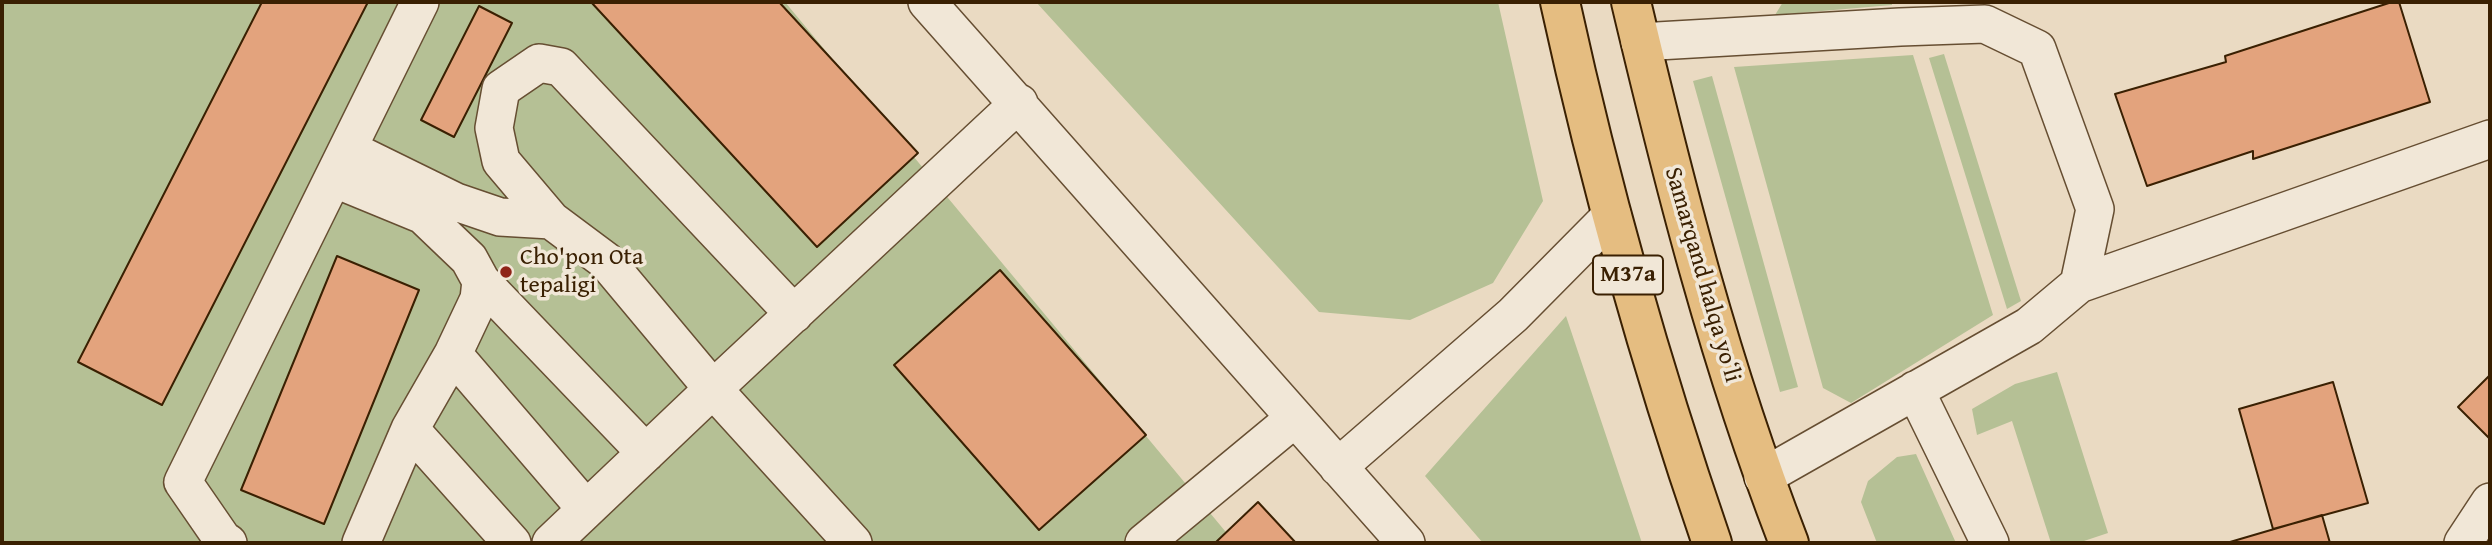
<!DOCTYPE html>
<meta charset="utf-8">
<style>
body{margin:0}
#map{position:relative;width:2492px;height:545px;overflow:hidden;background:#eadac2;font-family:"Gentium Book Plus",serif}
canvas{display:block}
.frame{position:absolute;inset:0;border:4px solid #3a2002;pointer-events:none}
</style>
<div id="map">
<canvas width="2492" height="545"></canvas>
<div class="frame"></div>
</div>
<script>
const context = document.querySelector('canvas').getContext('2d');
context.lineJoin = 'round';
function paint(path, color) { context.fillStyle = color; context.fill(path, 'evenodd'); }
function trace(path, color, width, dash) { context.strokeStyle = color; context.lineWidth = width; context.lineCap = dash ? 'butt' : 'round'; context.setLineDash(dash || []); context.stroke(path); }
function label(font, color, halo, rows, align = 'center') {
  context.font = font + ' "Gentium Book Plus",serif'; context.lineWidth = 7; context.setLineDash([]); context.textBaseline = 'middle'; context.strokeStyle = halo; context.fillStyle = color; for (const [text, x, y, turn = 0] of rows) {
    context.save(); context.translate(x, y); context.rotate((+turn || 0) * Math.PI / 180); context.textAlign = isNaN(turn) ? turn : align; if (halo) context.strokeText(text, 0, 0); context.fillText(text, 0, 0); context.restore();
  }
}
paint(new Path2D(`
 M2 2H785L1235 543H2Z
 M1036 2H1498L1543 201 1493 283 1410 320 1319 312Z
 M1783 2H1892V5L1775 15Z
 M1944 54 2021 301 2007 309 1929 58Z
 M1913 55 1993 315 1851 403 1823 388 1734 67Z
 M1712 76 1798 387 1780 392 1693 81Z
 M1566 316 1642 543H1483L1425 476Z
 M2057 372 2108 533 2078 543H2051L2012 421 1977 435 1972 409 2015 384Z
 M1916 454 1956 543H1877L1861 502 1868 481 1897 457Z`), '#b5c095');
const building = new Path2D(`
 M262 2H368L162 405 78 362Z
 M591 2H779L918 153 817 247Z
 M2392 2H2399L2430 102 2253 159V151L2147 186 2115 94 2226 62 2225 56Z
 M479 6 512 23 454 137 421 120Z
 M337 256 419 290 324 524 241 490Z
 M1000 270 1146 435 1039 530 894 365Z
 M2490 375V439L2458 407Z
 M2333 382 2368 503 2273 529 2239 409Z
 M1258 502 1296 543H1215Z
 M2322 515 2330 543H2231L2230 542Z`);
paint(building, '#e3a37d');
trace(building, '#3a2002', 2);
const minor = new Path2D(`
 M927 2 1406 543
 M1640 42 1900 27 1985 24 2037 49 2095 209 2079 284 2029 326 1763 477
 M348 149 456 202 500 217 551 220 606 261 713 389 551 543
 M333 178 423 215 469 259 481 281 479 299 453 354 410 429 361 543
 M551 220 501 161 494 128 501 89 539 63 561 67 794 314
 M481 281 646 453
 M2079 284 2490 139
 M453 354 586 509
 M1915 390 1990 543
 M410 429 512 543
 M1338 467 1513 315 1612 215
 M228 543 223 540 183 482 420 2
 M853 543 713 389 1019 103
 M1144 543 1295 418
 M2463 543 2490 502`);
const highway = new Path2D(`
 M1560 2C1600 185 1651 366 1712 543
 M1631 2C1675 187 1720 365 1789 543`);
trace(minor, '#664e32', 40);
trace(highway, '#3a2002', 42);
trace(minor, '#f1e7d7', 37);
trace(highway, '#e5bd81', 38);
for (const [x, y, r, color] of [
 [506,272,7,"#8f2418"]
]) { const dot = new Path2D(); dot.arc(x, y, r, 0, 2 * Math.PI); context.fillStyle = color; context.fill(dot); trace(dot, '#f1e7d7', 2.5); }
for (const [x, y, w] of [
 [1628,275,70]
]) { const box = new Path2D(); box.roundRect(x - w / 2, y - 19.5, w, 39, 5); context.fillStyle = '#f1e7d7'; context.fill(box); trace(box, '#3a2002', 2); }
label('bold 23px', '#3a2002', null, [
 ["M37a",1628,275]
]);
label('24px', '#3a2002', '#f1e7d7', [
 ["Cho'pon Ota",520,258],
 ["tepaligi",520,286]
], 'left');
label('24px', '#3a2002', '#f1e7d7', [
 ["Samarqand halqa yoʻli",1702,275,74]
]);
</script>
